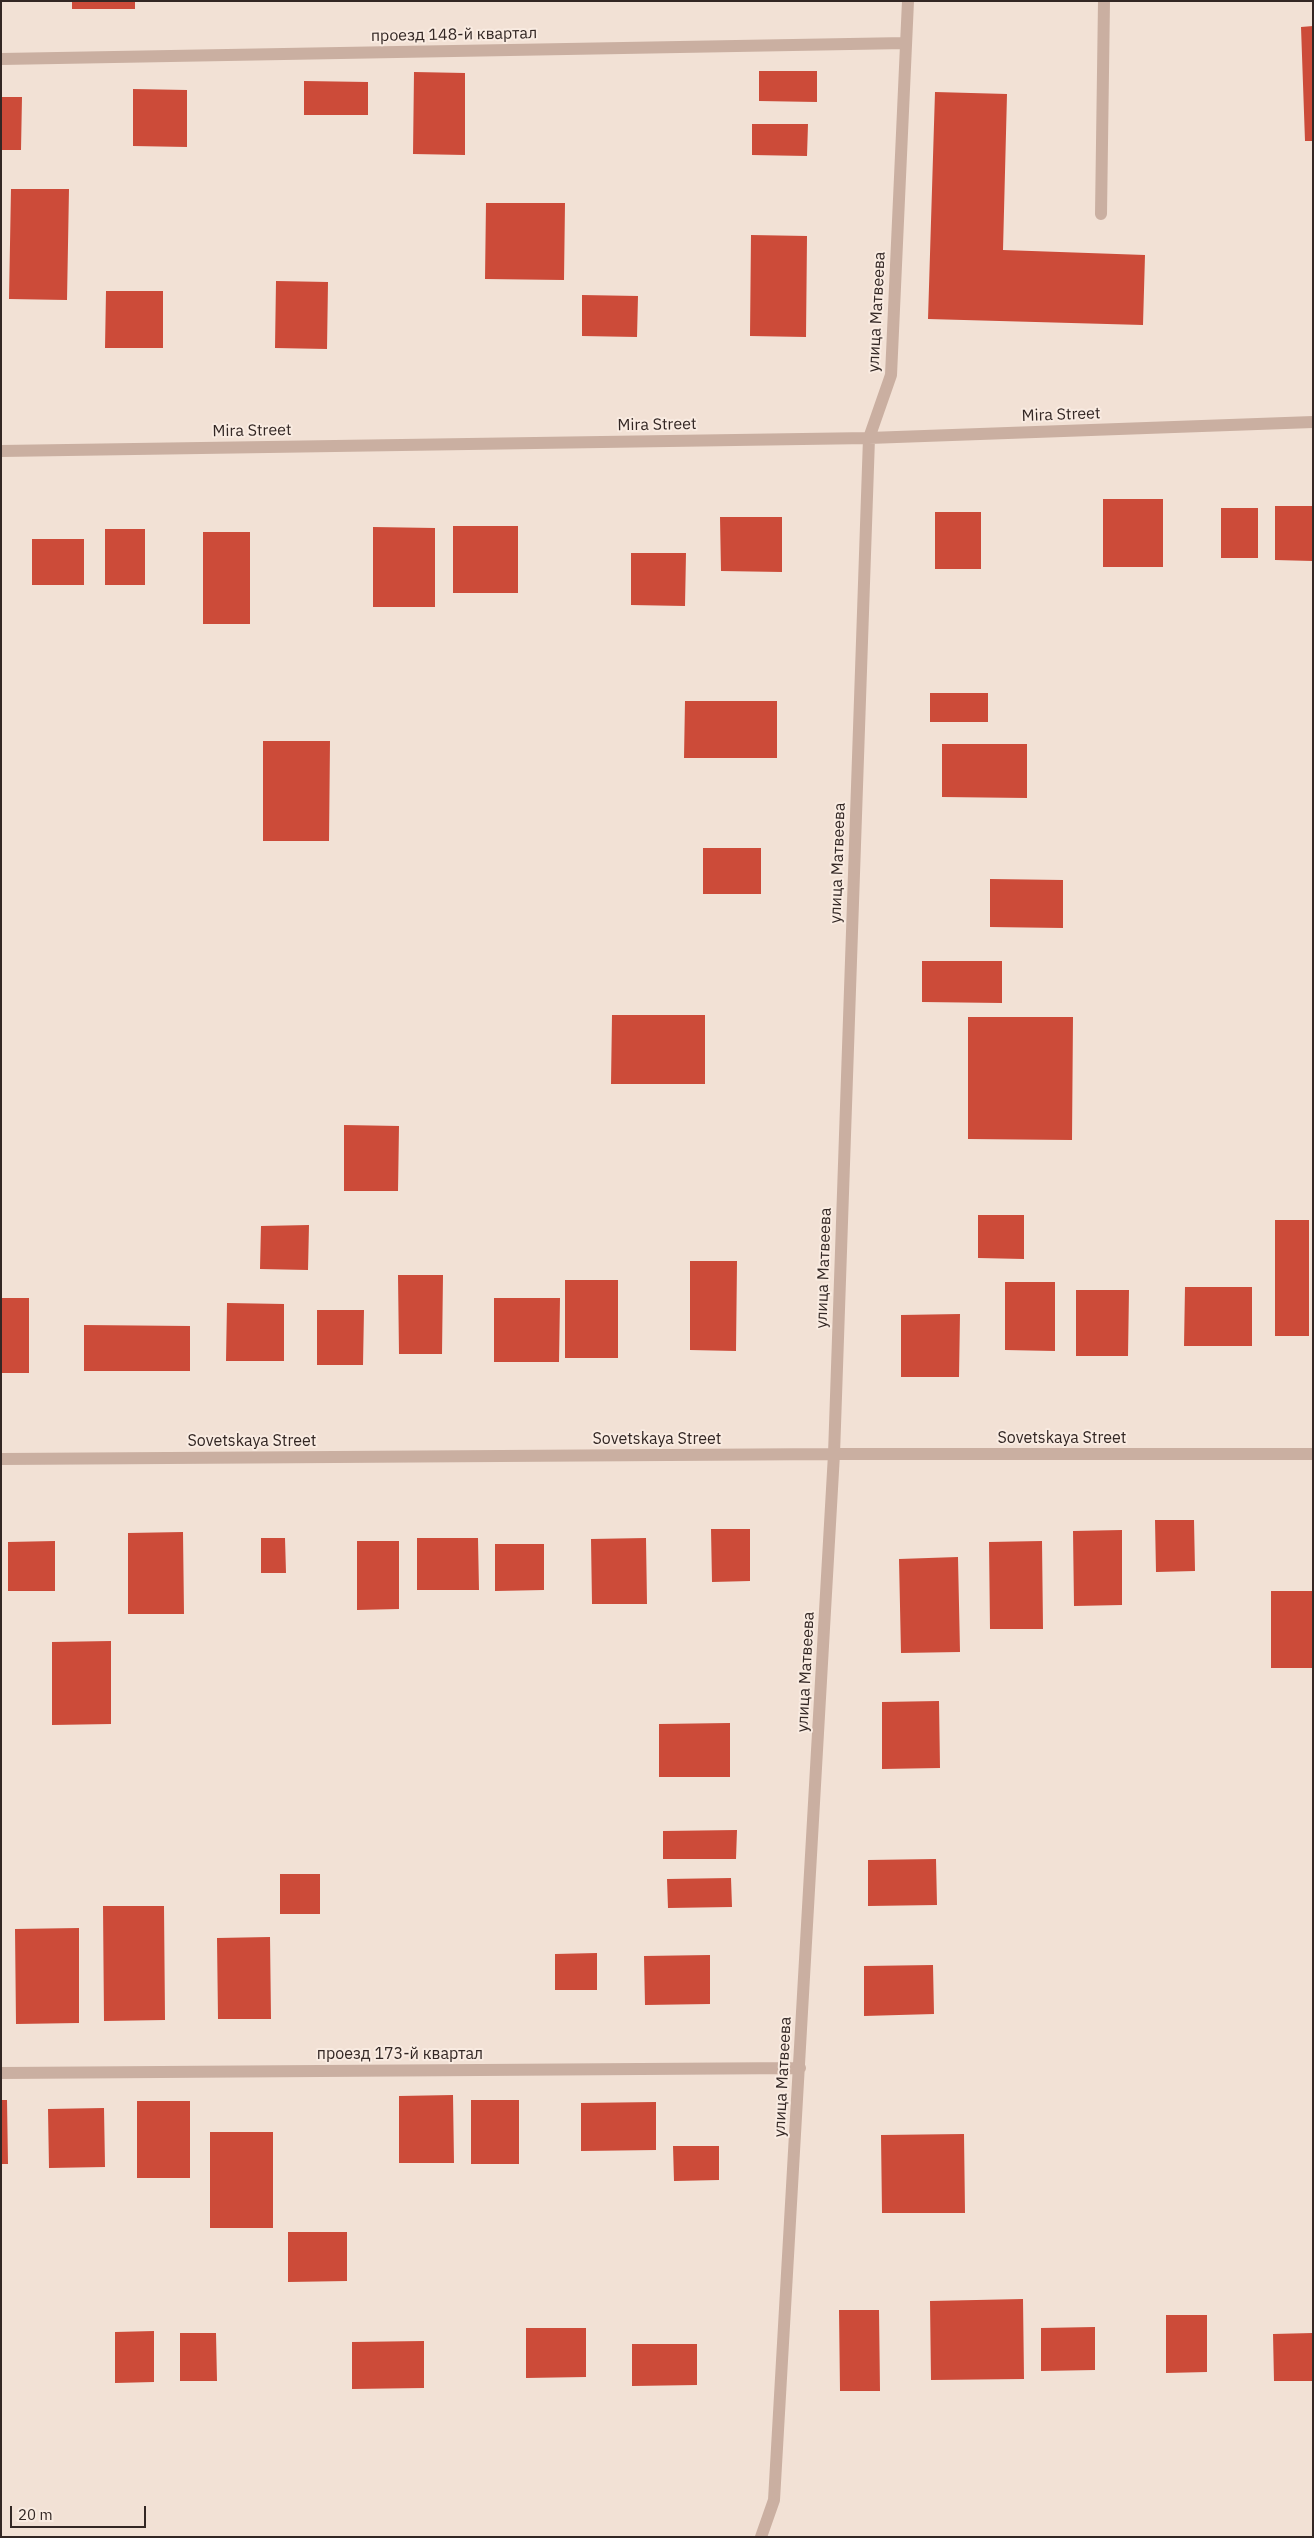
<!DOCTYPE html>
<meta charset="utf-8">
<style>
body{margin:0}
#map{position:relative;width:1314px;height:2538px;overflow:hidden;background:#f2e1d5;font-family:"IBM Plex Sans",sans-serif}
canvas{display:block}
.frame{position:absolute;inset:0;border:2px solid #332724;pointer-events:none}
.scale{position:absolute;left:10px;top:2506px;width:136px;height:22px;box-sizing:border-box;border:2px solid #332724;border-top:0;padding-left:6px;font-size:15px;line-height:18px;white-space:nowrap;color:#332724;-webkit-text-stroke:4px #f9ebe1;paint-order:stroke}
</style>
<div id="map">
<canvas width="1314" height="2538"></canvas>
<div class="frame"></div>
<div class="scale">20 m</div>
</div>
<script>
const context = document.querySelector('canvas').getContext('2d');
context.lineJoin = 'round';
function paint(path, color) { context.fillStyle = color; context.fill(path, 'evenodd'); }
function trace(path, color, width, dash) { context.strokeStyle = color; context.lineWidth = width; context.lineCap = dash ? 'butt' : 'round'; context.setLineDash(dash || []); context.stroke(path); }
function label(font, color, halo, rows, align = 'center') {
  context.font = font + ' "IBM Plex Sans",sans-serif'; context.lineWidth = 4; context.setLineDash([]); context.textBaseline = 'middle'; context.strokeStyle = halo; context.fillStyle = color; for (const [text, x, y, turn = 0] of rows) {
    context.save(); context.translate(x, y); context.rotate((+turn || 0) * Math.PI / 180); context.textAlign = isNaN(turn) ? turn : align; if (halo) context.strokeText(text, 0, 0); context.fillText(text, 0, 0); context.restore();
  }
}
paint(new Path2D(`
 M72 1H135V9H72Z
 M1313 26V141H1305L1301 27Z
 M759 71H817V102L759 101Z
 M414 72 465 73V155L413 154Z
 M304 81 368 82V115H304Z
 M133 89 187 90V147L133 146Z
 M935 92 1007 94 1003 250 1145 255 1143 325 928 319Z
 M1 97H22L21 150H1Z
 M752 124H808L807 156 752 155Z
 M11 189H69L67 300 9 299Z
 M486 203H565L564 280 485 279Z
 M751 235 807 236 806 337 750 336Z
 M276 281 328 282 327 349 275 348Z
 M106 291H163V348H105Z
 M582 295 638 296 637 337 582 336Z
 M1103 499H1163V567H1103Z
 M1275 506H1313V561L1275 560Z
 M1221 508H1258V558H1221Z
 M935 512H981V569H935Z
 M720 517H782V572L721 571Z
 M453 526H518V593H453Z
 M373 527 435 528V607H373Z
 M105 529H145V585H105Z
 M203 532H250V624H203Z
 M32 539H84V585H32Z
 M631 553H686L685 606 631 605Z
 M930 693H988V722H930Z
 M685 701H777V758H684Z
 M263 741H330L329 841H263Z
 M942 744H1027V798L942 797Z
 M703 848H761V894H703Z
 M990 879 1063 880V928L990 927Z
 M922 961H1002V1003L922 1002Z
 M612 1015H705V1084H611Z
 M968 1017H1073L1072 1140 968 1139Z
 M344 1125 399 1126 398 1191H344Z
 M978 1215H1024V1259L978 1258Z
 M1275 1220H1309V1336H1275Z
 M309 1225 308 1270 260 1269 261 1226Z
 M690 1261H737L736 1351 690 1350Z
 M398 1275H443L442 1354H399Z
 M565 1280H618V1358H565Z
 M1005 1282H1055V1351L1005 1350Z
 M1185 1287H1252V1346H1184Z
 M1076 1290H1129L1128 1356H1076Z
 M1 1298H29V1373H1Z
 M494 1298H560L559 1362H494Z
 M227 1303 284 1304V1361H226Z
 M317 1310H364L363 1365H317Z
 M960 1314 959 1377H901V1315Z
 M84 1325 190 1326V1371H84Z
 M1155 1520H1194L1195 1571 1156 1572Z
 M711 1529H750V1581L712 1582Z
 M1122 1530V1605L1074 1606 1073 1531Z
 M183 1532 184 1614H128V1533Z
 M261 1538H285L286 1573H261Z
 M417 1538H478L479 1590H417Z
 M646 1538 647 1604H592L591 1539Z
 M55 1541V1591H8V1542Z
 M357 1541H399V1609L357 1610Z
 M1042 1541 1043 1629H990L989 1542Z
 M495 1544H544V1590L495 1591Z
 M958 1557 960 1652 901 1653 899 1559Z
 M1271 1591H1313V1668H1271Z
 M111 1641V1724L52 1725V1642Z
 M939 1701 940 1768 882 1769V1702Z
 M730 1723V1777H659V1724Z
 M737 1830 736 1859H663V1831Z
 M936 1859 937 1905 868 1906V1860Z
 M280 1874H320V1914H280Z
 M731 1878 732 1907 668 1908 667 1879Z
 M103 1906H164L165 2020 104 2021Z
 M79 1928V2023L16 2024 15 1929Z
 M270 1937 271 2019H218L217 1938Z
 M597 1953V1990H555V1954Z
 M710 1955V2004L645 2005 644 1956Z
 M933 1965 934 2014 864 2016V1966Z
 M453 2095 454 2163H399V2096Z
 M1 2100H7L8 2164H1Z
 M471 2100H519V2164H471Z
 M137 2101H190V2178H137Z
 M656 2102V2150L581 2151V2103Z
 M104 2108 105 2167 49 2168 48 2109Z
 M210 2132H273V2228H210Z
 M964 2134 965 2213H882L881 2135Z
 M673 2146H719V2180L674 2181Z
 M288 2232H347V2281L288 2282Z
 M1023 2299 1024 2379 931 2380 930 2301Z
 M839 2310H879L880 2391H840Z
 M1166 2315H1207V2372L1166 2373Z
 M1095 2327V2370L1041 2371V2328Z
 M526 2328H586V2377L526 2378Z
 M154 2331V2382L115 2383V2332Z
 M180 2333H216L217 2381H180Z
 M1313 2333V2381H1274L1273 2334Z
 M424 2341V2388L352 2389V2342Z
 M632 2344H697V2385L632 2386Z`), '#cc4b39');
trace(new Path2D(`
 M1101 214 1104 1`), '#caafa1', 12);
trace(new Path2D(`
 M1 59 906 43
 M1 451 869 438 1313 422
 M1 1459 834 1454H1313
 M1 2073 800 2068
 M761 2537 774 2500 834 1454 869 438 891 375 908 1`), '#caafa1', 12);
label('16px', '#332724', '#f9ebe1', [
 ["проезд 148-й квартал",454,35,-1],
 ["улица Матвеева",877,312,-87],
 ["Mira Street",1061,415,-2],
 ["Mira Street",657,425,-1],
 ["Mira Street",252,431,-1],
 ["улица Матвеева",838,863,-88],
 ["улица Матвеева",824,1268,-88],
 ["Sovetskaya Street",1062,1438],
 ["Sovetskaya Street",657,1439],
 ["Sovetskaya Street",252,1441],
 ["улица Матвеева",806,1672,-87],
 ["проезд 173-й квартал",400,2054],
 ["улица Матвеева",783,2077,-87]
]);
</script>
